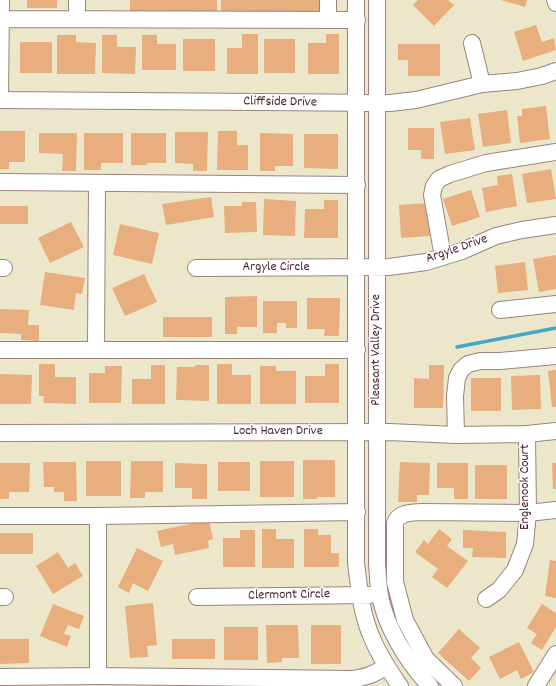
<!DOCTYPE html>
<style>
body{margin:0}
canvas{display:block;background:#ece7cb}
</style>
<canvas width="556" height="686"></canvas>
<script>
const context = document.querySelector('canvas').getContext('2d');
context.lineJoin = 'round';
function trace(path, color, width, dash) { context.strokeStyle = color; context.lineWidth = width; context.lineCap = dash ? 'butt' : 'round'; context.setLineDash(dash || []); context.stroke(path); }
function paint(path, color) { context.fillStyle = color; context.fill(path, 'evenodd'); }
function label(font, color, halo, rows, align = 'center') {
  context.font = font + ' Dekko,sans-serif'; context.lineWidth = 3; context.setLineDash([]); context.textBaseline = 'middle'; context.strokeStyle = halo; context.fillStyle = color; for (const [text, x, y, turn = 0] of rows) {
    context.save(); context.translate(x, y); context.rotate((+turn || 0) * Math.PI / 180); context.textAlign = isNaN(turn) ? turn : align; if (halo) context.strokeText(text, 0, 0); context.fillText(text, 0, 0); context.restore();
  }
}
trace(new Path2D(`
 M457 347 556 328`), '#43a8c3', 3.5);
paint(new Path2D(`
 M27 0H57V8H27Z
 M130 0H217V13H130Z
 M221 0H322V12H221Z
 M418 0H448L454 5 434 26 413 5Z
 M501 0H527L525 7Z
 M536 25 542 42 554 38 556 50 523 61 514 32Z
 M242 34H258V74H227V48H242Z
 M326 34H339V74H308V43H326Z
 M57 35H76V42L96 43 95 74H57Z
 M102 35H117V47H136L135 74 102 73Z
 M142 35H157V44H176V70H142Z
 M183 39H215V71H183Z
 M264 39H295V73H264Z
 M20 42H52V73H20Z
 M398 44H440V76H408V60H398Z
 M546 106 550 139 520 143 517 116H522V109Z
 M507 110 511 143 483 147 478 114Z
 M470 118 475 150 445 154 440 122Z
 M408 128H434V159H421V150H408Z
 M0 131H25V162H9V169H0Z
 M218 131H237V145H248V170H217Z
 M175 132H208L207 171H193V164L175 163Z
 M39 133H77L76 171H62L63 154 39 153Z
 M84 133H123V163H101V170H84Z
 M131 133H166V163H147V165H131Z
 M260 133 293 134V166H275V171H260Z
 M304 134H338V169L304 168Z
 M551 169 556 199 527 203 522 174Z
 M512 174 517 206 486 212 482 188 498 185 497 176Z
 M471 190 480 217 452 226 443 199Z
 M211 197 214 217 166 225 162 204Z
 M264 199 296 201 295 236 263 235Z
 M324 200H338V238H304L305 209H324Z
 M242 202H256L257 232 225 233 224 206H242Z
 M428 203 430 236 401 238 399 205Z
 M0 206H28V224H0Z
 M71 222 84 247 50 263 38 238Z
 M120 224 159 233 152 264 113 255Z
 M556 255V289L539 292 533 259Z
 M525 262 528 290 498 293 495 266Z
 M45 272 85 278 82 294 76 293 74 310 40 305Z
 M144 274 157 302 125 316 112 288Z
 M257 296V327H237V334H225V297Z
 M307 298H340L339 336H324L325 329H307Z
 M263 301H297V328H286V323H277V333H263Z
 M0 309 29 310 28 325H39V341L21 340V334L0 333Z
 M163 317H212V337H163Z
 M39 364H55V377H76V404L43 403 44 396H39Z
 M217 364H232V375H251V404H217Z
 M325 364H339V403H305V376H325Z
 M151 365H165V404H132V379H151Z
 M195 365H209V401L176 400 177 367H195Z
 M429 365H444L443 408H414V378L429 379Z
 M105 366H122L121 403H89V373H105Z
 M260 366H276V371H296V404H260Z
 M556 370V407H552L548 371Z
 M0 374 32 375 31 404H0Z
 M540 375 541 409 512 410 511 376Z
 M471 378H501V411H471Z
 M303 460H335V497H317V499H303Z
 M86 461H121V496H86Z
 M131 461H163V492H145V498H130Z
 M260 461H294V497H260Z
 M43 462H76L77 501H64V492H54V487H44Z
 M218 462H250V491H218Z
 M400 462 430 463 429 495H417V502H398Z
 M0 463H30L29 492H9V499H0Z
 M175 463 207 464V499H192V488H175Z
 M437 463H468V499H454V488H437Z
 M552 463H556V489H553Z
 M475 465H507V499H475Z
 M209 520 213 539 208 541 209 548 175 555 173 544 161 547 157 531Z
 M262 529H276V539H294V568H262Z
 M304 529H318V535H331V553H339V567H304Z
 M439 529 452 539 447 546 468 561 447 588 432 577 438 569 415 552 424 540 428 544Z
 M240 530H255V567H223V538H240Z
 M463 530 506 532V558L472 557 473 548H463Z
 M0 533H33V554H0Z
 M137 548 163 561 148 591 133 583 129 593 118 587Z
 M58 552 68 568 75 563 83 576 53 594 36 566Z
 M550 560 556 561V598L545 596Z
 M153 603 157 645 147 646 148 657 130 658 125 606Z
 M53 604 84 616 79 629 68 625 64 634 71 636 67 647 40 636Z
 M542 604 556 613V627L542 650 531 643 537 634 527 628Z
 M266 625H298L299 658H282V662L267 663Z
 M311 625H341V664H311Z
 M224 627H258V660H224Z
 M459 629 480 648 471 658 481 668 469 681 438 653Z
 M0 639H29V663L0 664Z
 M172 639H215V659H172Z
 M519 642 534 672 521 679 517 670 500 679 489 657Z`), '#e8ae7d');
const minor = new Path2D(`
 M77 0V19
 M328 0V19
 M356 0V563C359 586 361 611 370 633 377 652 388 669 400 686
 M377 0V564C378 574 378 585 380 595 385 626 408 663 430 686
 M555 0 556 3
 M0 19 357 20
 M472 43 482 84
 M0 99 1 0
 M0 100 390 103 416 100 482 84 517 81 542 76 556 71
 M0 182 357 185
 M443 257 432 195 434 186 439 179 450 174 486 163 556 152
 M0 268H4
 M196 268 389 267 426 262 462 251 496 236 522 230 556 225
 M500 310 556 304
 M96 349 97 183
 M0 350H357
 M0 433 389 432 456 435 527 434 556 431
 M456 435 455 396 457 378 461 370 468 364 480 361H500L556 356
 M0 516H98L357 512
 M98 516V676
 M0 597H5
 M197 597 370 595
 M486 599 499 590 515 570 525 544 528 513 527 434
 M0 677 98 676 353 679C367 677 375 674 386 666
 M454 686 426 659 405 620 395 582V523C399 512 411 513 421 512L528 513 556 510
 M536 686 556 654`);
trace(minor, '#9b837b', 18);
trace(minor, '#fff', 16);
label('14px', '#4a1f2b', '#fff', [
 ["Cliffside Drive",280,103,1],
 ["Argyle Drive",457,250,-19],
 ["Argyle Circle",276,268],
 ["Pleasant Valley Drive",377,350,-90],
 ["Loch Haven Drive",278,432],
 ["Englenook Court",526,487,-90],
 ["Clermont Circle",289,596,-1]
]);
</script>
